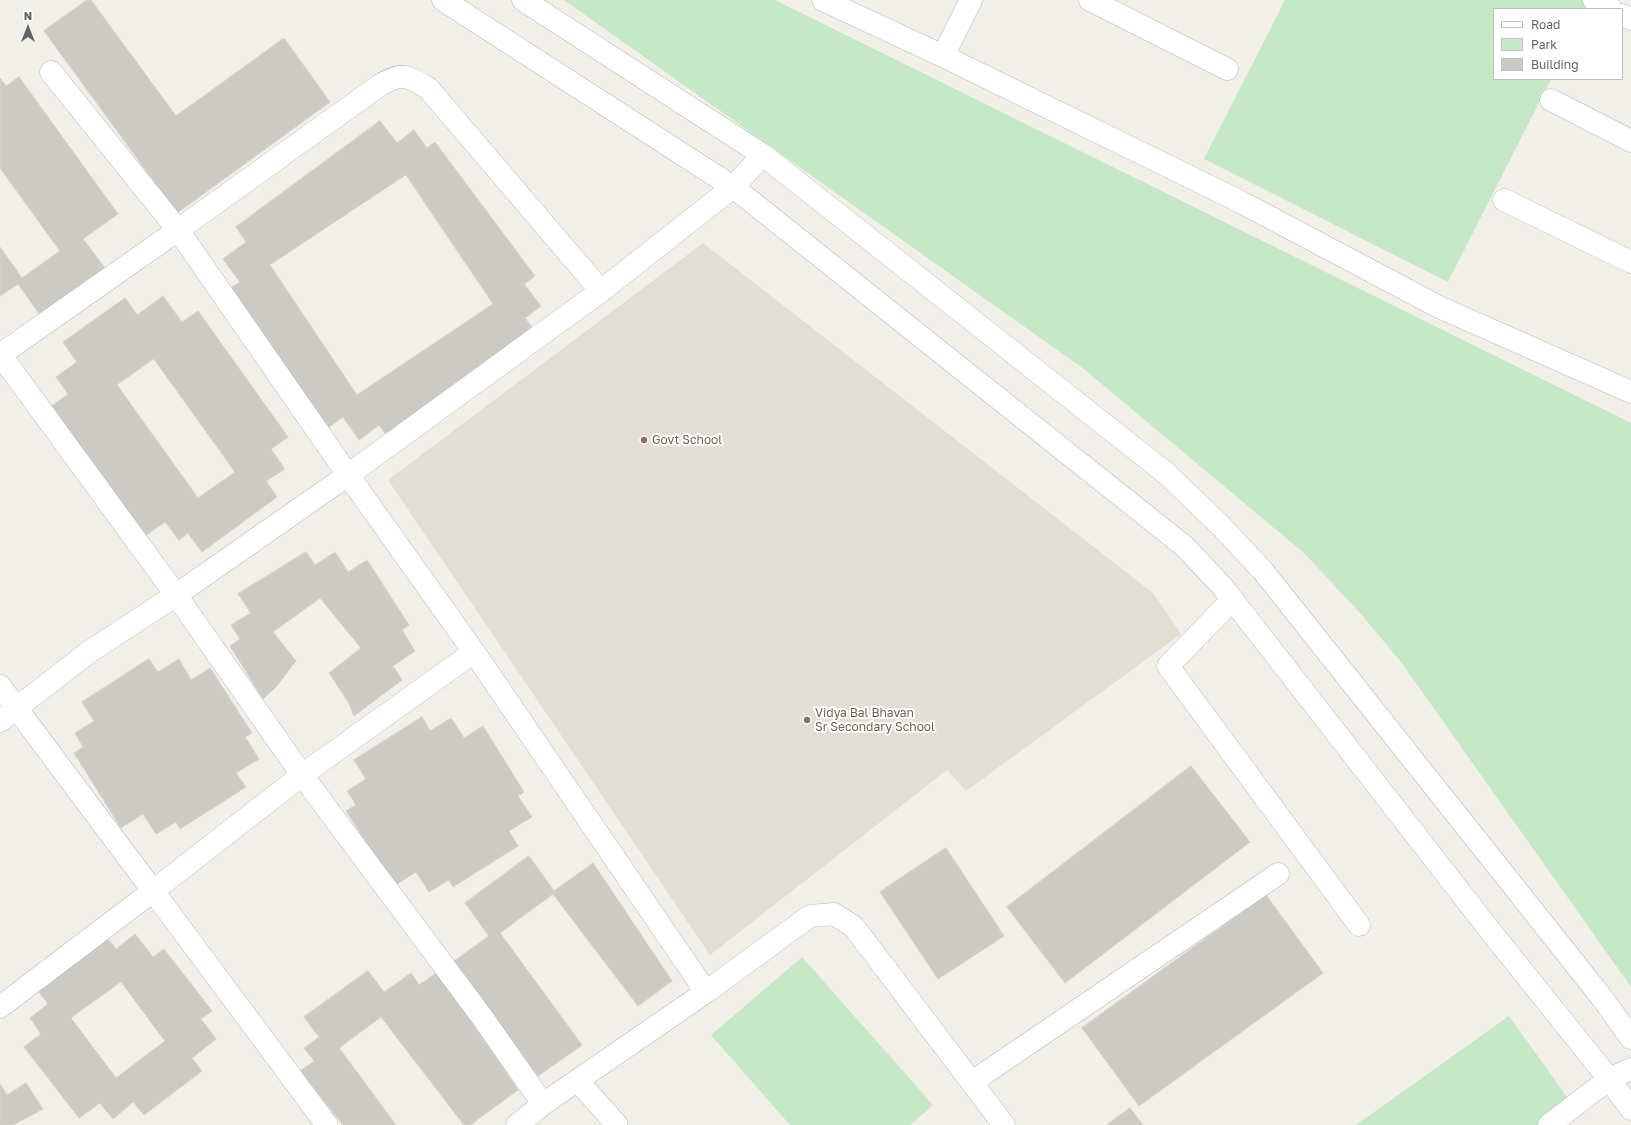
<!DOCTYPE html>
<style>
body{margin:0}
#map{position:relative;width:1631px;height:1125px;overflow:hidden;background:#f1efe8;font-family:"Golos Text",sans-serif}
canvas{display:block}
.legend{position:absolute;left:1493px;top:8px;width:130px;height:72px;box-sizing:border-box;background:#fff;border:1px solid #bfc1c3;margin:0;padding:5px 7px;list-style:none;font-size:12px;color:#5f6368}
.legend li{display:flex;align-items:center;gap:8px;height:20px}
.legend b{width:20px;border:1px solid #bfc1c3}
.north{position:absolute;left:8px;top:8px;width:40px;height:40px;-webkit-text-stroke:3px #fff;paint-order:stroke;rotate:0deg;font-size:11px;font-weight:700;line-height:16px;text-align:center;color:#5f6368}
.north::after{content:'';display:block;margin:auto;width:14px;height:18px;background:#5f6368;clip-path:polygon(50% 0,100% 100%,50% 72%,0 100%)}
</style>
<div id="map">
<canvas width="1631" height="1125"></canvas>
<ul class="legend">
<li><b style="height:5px;background:#fff"></b>Road</li>
<li><b style="height:11px;background:#c5e8c5"></b>Park</li>
<li><b style="height:11px;background:#cccac5"></b>Building</li>
</ul>
<div class="north">N</div>
</div>
<script>
const context = document.querySelector('canvas').getContext('2d');
context.lineJoin = 'round';
function paint(path, color) { context.fillStyle = color; context.fill(path, 'evenodd'); }
function trace(path, color, width, dash) { context.strokeStyle = color; context.lineWidth = width; context.lineCap = dash ? 'butt' : 'round'; context.setLineDash(dash || []); context.stroke(path); }
function label(font, color, halo, rows, align = 'center') {
  context.font = font + ' "Golos Text",sans-serif'; context.lineWidth = 4; context.setLineDash([]); context.textBaseline = 'middle'; context.strokeStyle = halo; context.fillStyle = color; for (const [text, x, y, turn = 0] of rows) {
    context.save(); context.translate(x, y); context.rotate((+turn || 0) * Math.PI / 180); context.textAlign = isNaN(turn) ? turn : align; if (halo) context.strokeText(text, 0, 0); context.fillText(text, 0, 0); context.restore();
  }
}
paint(new Path2D(`
 M703 243 1153 593 1181 634 966 791 947 770 710 955 388 480Z`), '#e1ded6');
paint(new Path2D(`
 M564 0H775L1631 423V987L1401 662 1361 614 1305 554 1084 369Z
 M1285 0H1592L1587 9H1494V79H1551L1448 282 1204 159Z
 M802 957 933 1105 910 1125H790L711 1035Z
 M1509 1016 1572 1104 1543 1125H1356Z`), '#c5e8c5');
const building = new Path2D(`
 M87 0H91L176 116 284 38 330 102 177 213 44 31Z
 M19 77 118 214 83 239 108 272 43 319 18 284 0 296V247L22 278 60 251 0 168V78L6 86Z
 M380 121 397 143 414 130 427 148 435 142 535 276 524 284 541 306 525 318 534 330 389 438 379 425 359 440 343 417 328 428 226 291 240 282 223 259 246 242 236 227Z
 M406 175 493 304 357 395 270 265Z
 M163 296 182 322 198 311 288 437 271 449 285 469 266 481 277 497 202 552 188 533 179 540 165 522 141 539 48 409 68 394 56 377 77 362 63 342 125 298 137 315ZM154 359 235 472 198 498 117 385Z
 M306 552 315 565 335 552 348 572 367 560 409 625 402 630 415 651 393 666 402 680 354 716 349 703 329 673 361 648 320 598 273 632 296 661 276 687 263 699 230 646 240 639 231 625 251 613 238 594Z
 M149 659 158 672 179 659 191 680 210 668 252 733 245 737 259 759 236 773 246 787 180 829 176 822 156 834 143 814 121 828 74 753 83 747 75 733 94 721 82 702Z
 M422 717 430 731 451 718 464 738 483 726 524 792 518 796 532 817 509 831 518 846 453 887 449 880 429 892 416 872 394 886 346 811 356 805 347 791 366 779 354 760Z
 M1191 766 1250 842 1065 983 1007 907Z
 M946 848 1004 936 938 979 880 892Z
 M529 856 554 891 593 863 672 981 638 1006 553 894 500 933 582 1045 538 1076 454 961 489 936 465 903Z
 M1266 895 1323 973 1139 1106 1082 1028Z
 M104 934 116 949 135 934 153 957 164 949 212 1011 201 1019 216 1039 192 1058 202 1071 144 1115 133 1102 113 1119 100 1103 79 1118 24 1047 41 1034 30 1018 48 1004 35 987ZM121 982 165 1041 116 1078 71 1018Z
 M368 971 384 992 411 973 419 985 438 972 518 1090 470 1125H464L381 1017 339 1048 396 1125H343L300 1071 314 1061 304 1048 319 1037 304 1017Z
 M26 1083 43 1109 13 1125H0V1084L7 1095Z
 M1130 1108 1143 1125H1107Z`);
paint(building, '#cccac5');
trace(building, '#d6d1c6', 1);
const minor = new Path2D(`
 M443 0 733 187 1184 546 1221 585 1492 933 1609 1079 1631 1109
 M523 0 763 155 1167 474 1222 527 1263 571 1603 999 1631 1038
 M823 0 943 56 1239 201 1439 307 1631 392
 M1090 0 1227 69
 M1594 0 1611 9
 M1622 15 1631 19
 M943 56 971 0
 M1551 100 1631 141
 M1504 200 1631 262
 M0 354 176 595 302 775 153 891 0 686
 M0 355 178 230 51 72
 M1232 600 1168 666 1359 925
 M474 652 302 775 482 1017 543 1104
 M0 721 89 652 176 595 348 475 178 230 380 85C403 72 406 75 428 88L601 291
 M706 992 474 652 348 475 601 291 733 187 763 155
 M0 1007 153 891 327 1125
 M578 1081 617 1125
 M972 1082 1278 874
 M517 1125 543 1104 706 992 810 916 834 914 854 927 1004 1125
 M1549 1125 1609 1079 1631 1069`);
trace(minor, '#b5b8bc', 23);
trace(minor, '#fff', 22);
for (const [x, y, r, color] of [
 [644,440,4,"#8d6e63"],
 [807,720,4,"#8d6e63"]
]) { const dot = new Path2D(); dot.arc(x, y, r, 0, 2 * Math.PI); context.fillStyle = color; context.fill(dot); trace(dot, '#fff', 1.5); }
label('12px', '#785e54', '#fff', [
 ["Govt School",652,440],
 ["Vidya Bal Bhavan",815,713],
 ["Sr Secondary School",815,727]
], 'left');
</script>
